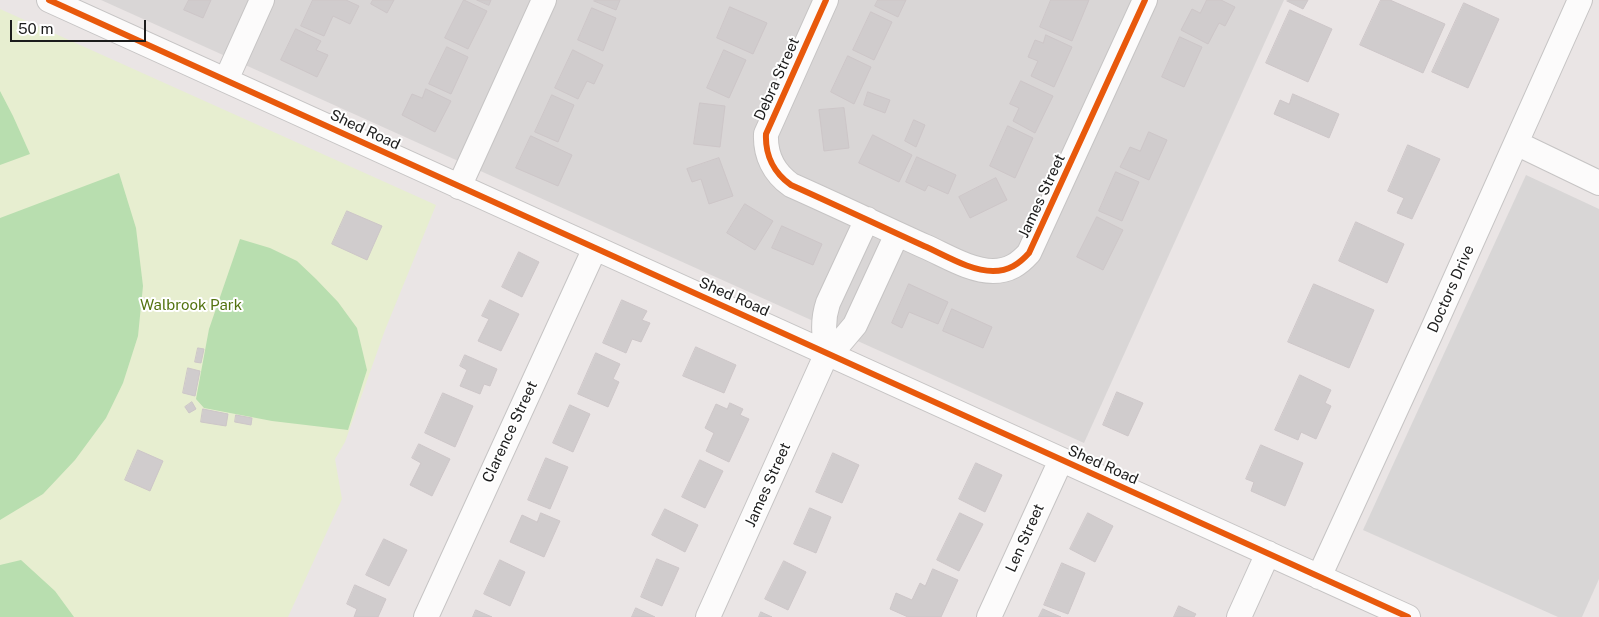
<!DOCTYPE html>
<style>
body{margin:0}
#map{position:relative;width:1599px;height:617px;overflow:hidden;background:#eae5e5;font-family:"Public Sans",sans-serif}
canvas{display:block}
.scale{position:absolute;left:10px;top:20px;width:136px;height:22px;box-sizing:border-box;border:2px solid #1c1c1c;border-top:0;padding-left:6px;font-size:15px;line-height:18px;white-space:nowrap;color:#1c1c1c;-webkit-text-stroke:4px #fff;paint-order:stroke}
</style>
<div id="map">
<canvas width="1599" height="617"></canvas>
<div class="scale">50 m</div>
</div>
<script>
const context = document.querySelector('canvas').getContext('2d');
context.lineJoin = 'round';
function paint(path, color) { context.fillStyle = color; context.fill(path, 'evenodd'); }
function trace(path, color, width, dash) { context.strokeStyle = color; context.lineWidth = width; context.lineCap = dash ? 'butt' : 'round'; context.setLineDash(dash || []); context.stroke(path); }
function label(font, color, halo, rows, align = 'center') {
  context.font = font + ' "Public Sans",sans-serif'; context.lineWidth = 4; context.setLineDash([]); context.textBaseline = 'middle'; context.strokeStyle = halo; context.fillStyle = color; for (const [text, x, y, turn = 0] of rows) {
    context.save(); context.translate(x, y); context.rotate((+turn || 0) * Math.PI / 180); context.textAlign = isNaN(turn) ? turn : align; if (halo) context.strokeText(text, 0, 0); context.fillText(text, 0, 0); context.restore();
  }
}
paint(new Path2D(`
 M101 0H1284L1084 443Z`), '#d9d6d6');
paint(new Path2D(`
 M1526 175 1599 209V579L1582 617H1558L1363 530Z`), '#d8d6d6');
paint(new Path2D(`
 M0 9 436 205 385 330 345 442 335 459 342 499 288 617H0Z`), '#e7eed0');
paint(new Path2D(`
 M0 91 13 116 30 154 0 165Z
 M119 173 136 228 143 286 138 336 123 383 106 418 75 460 43 494 0 520V218Z
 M240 239 270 248 297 261 316 279 338 302 357 328 367 370 348 430 272 421 204 408 196 399 209 329Z
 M21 560 55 591 74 617H0V565Z`), '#b8deaf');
const building = new Path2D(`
 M189 0H211L203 18 184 10Z
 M313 0H346L359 6 350 24 333 16 324 36 301 26Z
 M373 0H394L387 13 371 4Z
 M464 0 487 11 468 49 445 38Z
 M477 0H491L489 5Z
 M595 0H620L616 10 594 1Z
 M878 0H906L898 17 875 6Z
 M1051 0H1089L1072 41 1040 27Z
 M1207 0H1221L1235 7 1225 26 1219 23 1208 44 1181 30 1192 9 1200 13Z
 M1288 0H1308L1303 9 1287 1Z
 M1381 0H1390L1445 24 1423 73 1360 45Z
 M1464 3 1499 19 1468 88 1432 72Z
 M730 7 767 23 753 54 717 38Z
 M592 8 616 18 603 51 578 40Z
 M1290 10 1332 29 1308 82 1266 63Z
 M871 12 892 22 874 60 853 50Z
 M296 29 321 41 316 50 328 55 317 77 281 60Z
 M1046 35 1072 47 1054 87 1031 76 1038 61 1028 57 1035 40 1043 43Z
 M1180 37 1202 47 1184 87 1162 77Z
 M447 47 468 57 451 94 429 84Z
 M573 50 603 65 594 84 587 81 578 99 555 88Z
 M724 50 746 60 729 98 707 88Z
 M848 56 871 67 854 104 831 92Z
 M1021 81 1053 96 1035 133 1013 121 1019 108 1010 104Z
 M426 89 451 101 435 132 402 115 412 94 422 98Z
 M868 92 890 100 885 113 864 105Z
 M1293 94 1339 114 1329 138 1274 114 1280 100 1289 104Z
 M552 95 574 105 558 142 535 132Z
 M700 103 725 106 720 147 694 144Z
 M844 108 849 148 824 151 819 110Z
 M914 120 925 125 916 147 905 141Z
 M1008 126 1033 138 1015 178 990 166Z
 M1149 132 1167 140 1149 180 1120 167 1130 147 1140 151Z
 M873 135 912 155 899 182 859 163Z
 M531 136 572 155 558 186 516 168Z
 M1408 145 1440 159 1412 219 1397 213 1404 198 1388 191Z
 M917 157 956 175 948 194 928 185 925 191 906 182Z
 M719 158 733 196 709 204 701 179 692 182 687 169Z
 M1116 172 1139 182 1122 221 1099 211Z
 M996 178 1007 200 970 218 959 197Z
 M745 204 773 221 755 250 727 233Z
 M347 211 382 226 367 260 332 244Z
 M1097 217 1123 230 1103 270 1077 257Z
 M1356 222 1404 244 1387 283 1339 261Z
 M782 226 822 244 813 265 772 248Z
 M519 252 539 262 522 297 502 287Z
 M909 284 948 302 938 324 909 312 902 328 892 323Z
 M1314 284 1374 310 1349 368 1288 342Z
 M490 300 519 314 501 351 478 341 489 319 482 316Z
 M622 300 647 311 642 320 650 323 641 342 632 339 626 353 603 343Z
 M952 309 992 327 983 348 943 331Z
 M696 347 736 365 724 393 683 376Z
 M198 348 204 349 201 363 195 362Z
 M596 353 620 364 613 379 619 382 608 407 578 394Z
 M465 355 497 369 490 386 484 384 480 394 460 386 467 370 460 366Z
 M188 368 200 371 195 396 183 393Z
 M1300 375 1331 390 1325 403 1331 406 1316 439 1301 432 1298 440 1275 430Z
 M1117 392 1143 403 1128 436 1103 425Z
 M443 393 473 406 455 447 425 433Z
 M192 402 196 409 189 413 185 407Z
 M730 403 743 409 740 415 749 419 729 462 706 451 714 433 705 428 716 404 727 409Z
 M570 405 590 414 573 452 553 443Z
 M203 409 228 414 226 426 201 422Z
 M236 415 252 418 251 425 235 422Z
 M419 444 450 459 432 496 410 485 421 463 412 458Z
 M1261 445 1303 463 1285 506 1251 491 1254 482 1246 479Z
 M138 450 163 461 150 491 125 480Z
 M833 453 859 465 842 503 816 492Z
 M546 458 568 467 550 509 528 500Z
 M700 460 723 471 705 508 682 497Z
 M976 463 1002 475 985 512 959 499Z
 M810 508 831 517 816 553 794 544Z
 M665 509 698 525 685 552 652 535Z
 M541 513 560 521 544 557 510 542 522 515 537 522Z
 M960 513 983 524 959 571 937 560Z
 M1088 513 1113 526 1095 562 1070 549Z
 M384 539 407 550 389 586 366 575Z
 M657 559 679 568 662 606 641 597Z
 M500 560 525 572 510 606 484 594Z
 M784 561 806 572 788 610 765 599Z
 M1062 563 1085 573 1068 614 1044 605Z
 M933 569 958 580 941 617H908L890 609 896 593 912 600 920 583 925 586Z
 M355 585 386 599 378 617H354L357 609 347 604Z
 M1179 606 1196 614 1194 617H1174Z
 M636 608 655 617H632Z
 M1043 609 1061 617H1039Z
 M476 610 492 617H473Z
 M761 612 772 617H759Z`);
paint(building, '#d0cccd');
trace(building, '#cdc6c8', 1);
const minor = new Path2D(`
 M49 0 1408 617
 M826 0 766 134C765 155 774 173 791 185 836 205 880 226 924 246 945 255 970 271 993 271 1009 271 1019 264 1029 253L1145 0
 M226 80 262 0
 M1516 143 1599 183
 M459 187 544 0
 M827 353C824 336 822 321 828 303L867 219
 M1319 577 1431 333 1580 0
 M426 617 595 248
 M708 617 827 353 839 344 855 325 897 234
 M989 617 1061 460
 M1239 617 1268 553`);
trace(minor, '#c6c4c4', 26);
trace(minor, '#fcfbfb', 24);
trace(new Path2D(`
 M49 0 1408 617
 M826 0 766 134C765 155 774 173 791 185 836 205 880 226 924 246 945 255 970 271 993 271 1009 271 1019 264 1029 253L1145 0`), '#e8590c', 6);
label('15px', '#1c1c1c', '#fff', [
 ["Debra Street",777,79,-66],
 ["Shed Road",365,130,25],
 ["James Street",1042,196,-65],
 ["Doctors Drive",1451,289,-66],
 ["Shed Road",734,297,24],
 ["Clarence Street",510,432,-65],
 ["Shed Road",1103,465,24],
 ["James Street",768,485,-66],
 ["Len Street",1025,538,-66]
]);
label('15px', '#537310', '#fff', [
 ["Walbrook Park",191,305]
]);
</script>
